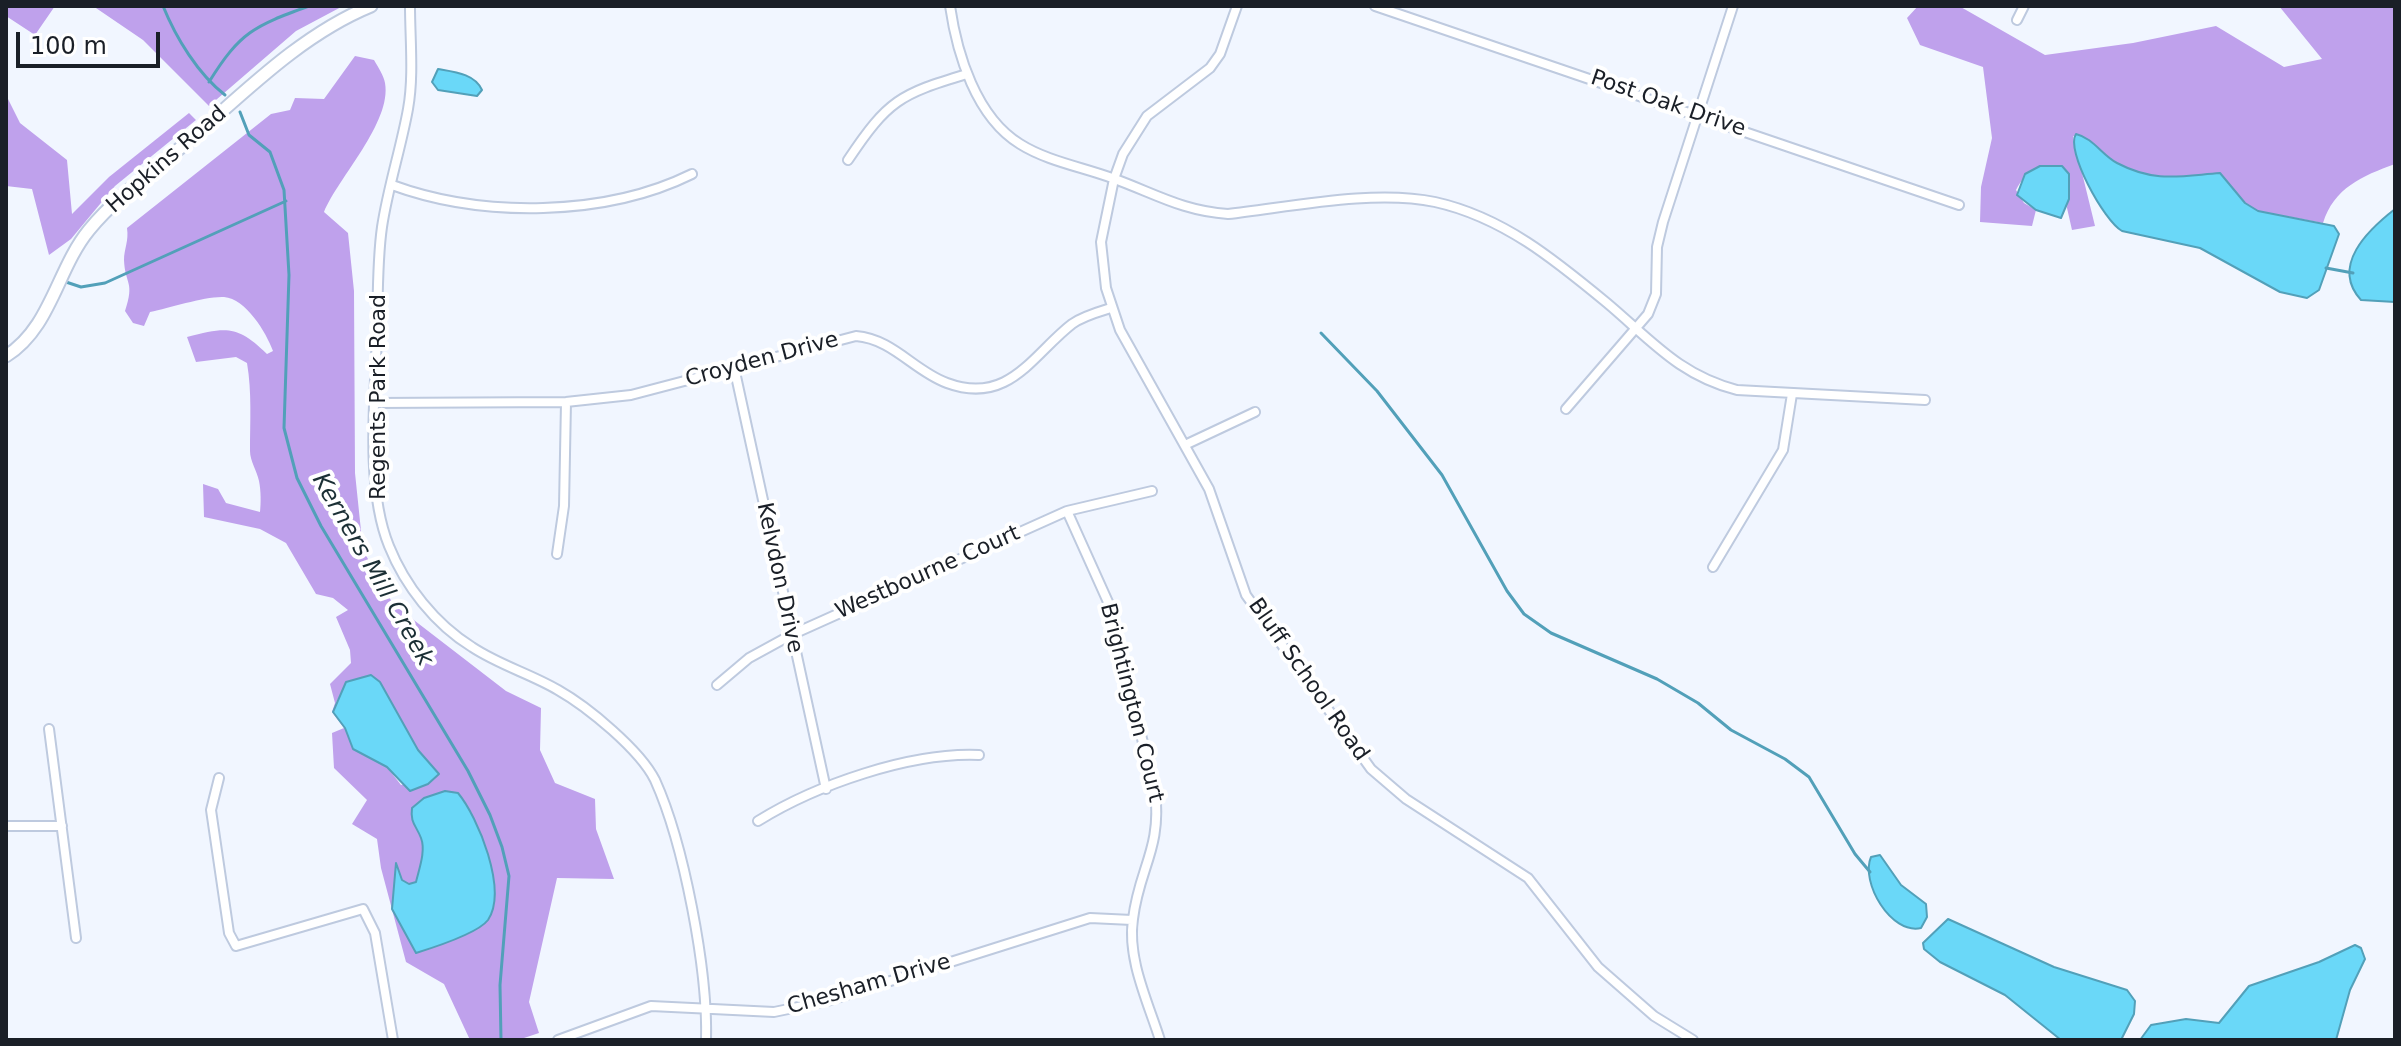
<!DOCTYPE html>
<style>
body{margin:0}
#map{position:relative;width:2401px;height:1046px;overflow:hidden;background:#f1f6ff;font-family:"DejaVu Sans",sans-serif}
canvas{display:block}
.frame{position:absolute;inset:0;border:8px solid #1a1f27;pointer-events:none}
.scale{position:absolute;left:16px;top:32px;width:144px;height:36px;box-sizing:border-box;border:4px solid #1a1f27;border-top:0;padding-left:10px;font-size:24px;line-height:28px;white-space:nowrap;color:#1a1f27;-webkit-text-stroke:6px #fff;paint-order:stroke}
</style>
<div id="map">
<canvas width="2401" height="1046"></canvas>
<div class="frame"></div>
<div class="scale">100 m</div>
</div>
<script>
const context = document.querySelector('canvas').getContext('2d');
context.lineJoin = 'round';
function paint(path, color) { context.fillStyle = color; context.fill(path, 'evenodd'); }
function trace(path, color, width, dash) { context.strokeStyle = color; context.lineWidth = width; context.lineCap = dash ? 'butt' : 'round'; context.setLineDash(dash || []); context.stroke(path); }
function label(font, color, halo, rows, align = 'center') {
  context.font = font + ' "DejaVu Sans",sans-serif'; context.lineWidth = 8; context.setLineDash([]); context.textBaseline = 'middle'; context.strokeStyle = halo; context.fillStyle = color; for (const [text, x, y, turn = 0] of rows) {
    context.save(); context.translate(x, y); context.rotate((+turn || 0) * Math.PI / 180); context.textAlign = isNaN(turn) ? turn : align; if (halo) context.strokeText(text, 0, 0); context.fillText(text, 0, 0); context.restore();
  }
}
paint(new Path2D(`
 M6 6H55L35 35 6 16Z
 M93 6H343L296 31 209 106 143 40Z
 M1918 6H1959L2045 55 2133 43 2216 26 2284 67 2322 59 2279 6H2395V164C2362 176 2334 188 2323 223L2258 211 2245 204 2220 173C2180 176 2154 183 2116 162 2098 152 2094 142 2073 136L2095 226 2072 230 2067 208 2069 174 2062 166C2040 166 2026 170 2016 190L2024 203 2036 210 2032 226 1980 222 1981 187 1992 138 1983 67 1920 45 1907 18Z
 M355 56 374 60C378 67 384 76 385 83 392 122 338 178 324 212L348 233 354 291 355 473 363 550 393 604 506 691 541 708 540 750 555 783 595 799 596 829 614 879 557 878 529 1002 539 1033 518 1040H470L444 984 406 962 381 868 377 839 352 824 367 800 334 768 332 733 344 728 332 712 335 703 330 684 351 663 350 650 336 617 348 610 333 598 316 594 286 543 260 529 204 517 203 484 218 489 226 503 260 512C261 503 261 491 259 481 257 471 250 461 250 451 250 422 252 392 247 363L236 357 196 362 187 337C227 327 237 325 267 354L273 351C266 332 246 299 224 297 205 296 170 308 150 312L144 326 133 323 125 311C135 281 125 285 124 260 124 249 129 241 127 228L271 114 290 110 295 98 324 99ZM346 682H380L418 750 438 773 401 785 387 767 353 749 336 703ZM445 791 471 812 491 864 482 925 416 953 393 900 397 866 402 880 409 884 416 882C419 869 426 851 421 838 416 825 410 823 412 808L424 798Z
 M6 95 20 123 67 160 72 214 109 177 189 113 196 120 115 186 71 239 49 255 32 189 6 186Z`), '#bfa1ec');
const water = new Path2D(`
 M438 69C455 72 475 74 482 90L477 96 438 90 432 82Z
 M2076 134C2093 138 2102 155 2117 163 2155 183 2180 176 2220 173L2245 203 2258 211 2334 226 2339 234 2319 290 2307 298 2280 292 2200 248 2122 231C2104 221 2065 150 2076 134Z
 M2040 166H2062L2069 174V199L2061 218 2036 210 2017 195 2025 174Z
 M2395 209V302L2361 300C2330 266 2368 230 2395 209Z
 M371 675 380 682 418 750 439 774 428 784 410 791 387 767 353 749 345 728 333 712 346 682Z
 M445 791 458 793C478 817 508 890 488 920 478 933 432 948 416 953L392 909 396 863 402 880 409 884 416 882C419 869 426 851 421 838 416 825 410 823 412 808L424 798Z
 M1880 855 1901 885 1926 904 1927 917 1921 928C1891 935 1860 882 1871 857Z
 M1948 919 2054 967 2127 990 2135 1001 2134 1014 2121 1040H2061L2005 995 1940 962 1924 949 1923 943Z
 M2355 945 2361 948 2365 959 2350 990 2336 1040H2140L2151 1025 2186 1019 2219 1023 2249 986 2319 962Z`);
paint(water, '#6ad8f8');
trace(water, '#52a0b9', 2);
trace(new Path2D(`
 M163 6C176 38 198 74 225 95
 M209 82C240 32 254 26 309 6
 M240 112 249 135 270 152 284 190 289 275 284 428 297 478 321 526 468 771 490 815 502 847 509 876 500 985 501 1040
 M2326 268 2353 273
 M66 282 81 287 105 283 286 201
 M1321 333 1377 391 1442 475 1507 591 1524 614 1551 633 1657 679 1698 703 1731 730 1785 759 1809 777 1855 854 1870 872`), '#52a0b9', 3);
const street = new Path2D(`
 M410 6C410 39 414 76 408 109 401 148 388 187 382 227 377 262 378 299 377 335 375 398 365 487 389 546 405 586 435 624 472 647 499 665 531 674 558 690 588 707 640 750 655 780 684 844 708 971 706 1040
 M950 6C957 54 976 117 1020 144 1047 161 1082 167 1112 178 1154 193 1182 211 1228 214 1290 207 1374 189 1435 202 1503 217 1555 260 1607 303 1651 340 1679 375 1737 390L1925 400
 M1237 6 1220 54 1210 68 1147 116 1123 154 1114 179 1101 242 1106 288 1120 330 1209 489 1246 595 1371 769 1406 799 1528 878 1598 967 1654 1016 1693 1040
 M1375 6 1959 205
 M2017 20 2024 6
 M848 160C888 100 900 94 967 74
 M392 185C482 218 605 217 692 174
 M734 367 826 789
 M375 403 566 402 631 395 856 336C893 339 914 371 947 383 1009 406 1033 354 1072 324 1083 316 1098 312 1111 308
 M1566 409 1648 314 1656 294 1657 247 1663 222 1733 6
 M1187 444 1255 412
 M1067 511 1108 602 1155 791C1162 849 1139 868 1133 919 1127 959 1148 1002 1160 1040
 M557 554 564 506 566 402
 M1713 567 1783 450 1792 394
 M717 685 749 658 791 635 1067 511 1152 491
 M49 729 76 938
 M219 778 211 810 229 933 236 946 363 909 375 933 393 1040
 M758 821C816 785 910 752 979 755
 M6 826H62
 M558 1040 651 1006 774 1012 827 1001 1090 918 1132 920`);
const secondary = new Path2D(`
 M6 356C51 328 57 269 89 230 116 197 153 171 185 144 243 94 300 35 371 6`);
trace(street, '#becadf', 12);
trace(secondary, '#becadf', 15);
trace(street, '#fff', 8);
trace(secondary, '#fff', 11);
label('22px', '#1a1f27', '#fff', [
 ["Post Oak Drive",1668,104,19],
 ["Hopkins Road",167,160,-41],
 ["Croyden Drive",762,360,-15],
 ["Regents Park Road",379,397,-90],
 ["Westbourne Court",928,573,-24],
 ["Kelvdon Drive",779,578,78],
 ["Bluff School Road",1308,680,55],
 ["Brightington Court",1131,703,76],
 ["Chesham Drive",869,985,-16]
]);
label('italic 24px', '#1b2f35', '#fff', [
 ["Kerners Mill Creek",372,570,60]
]);
</script>
